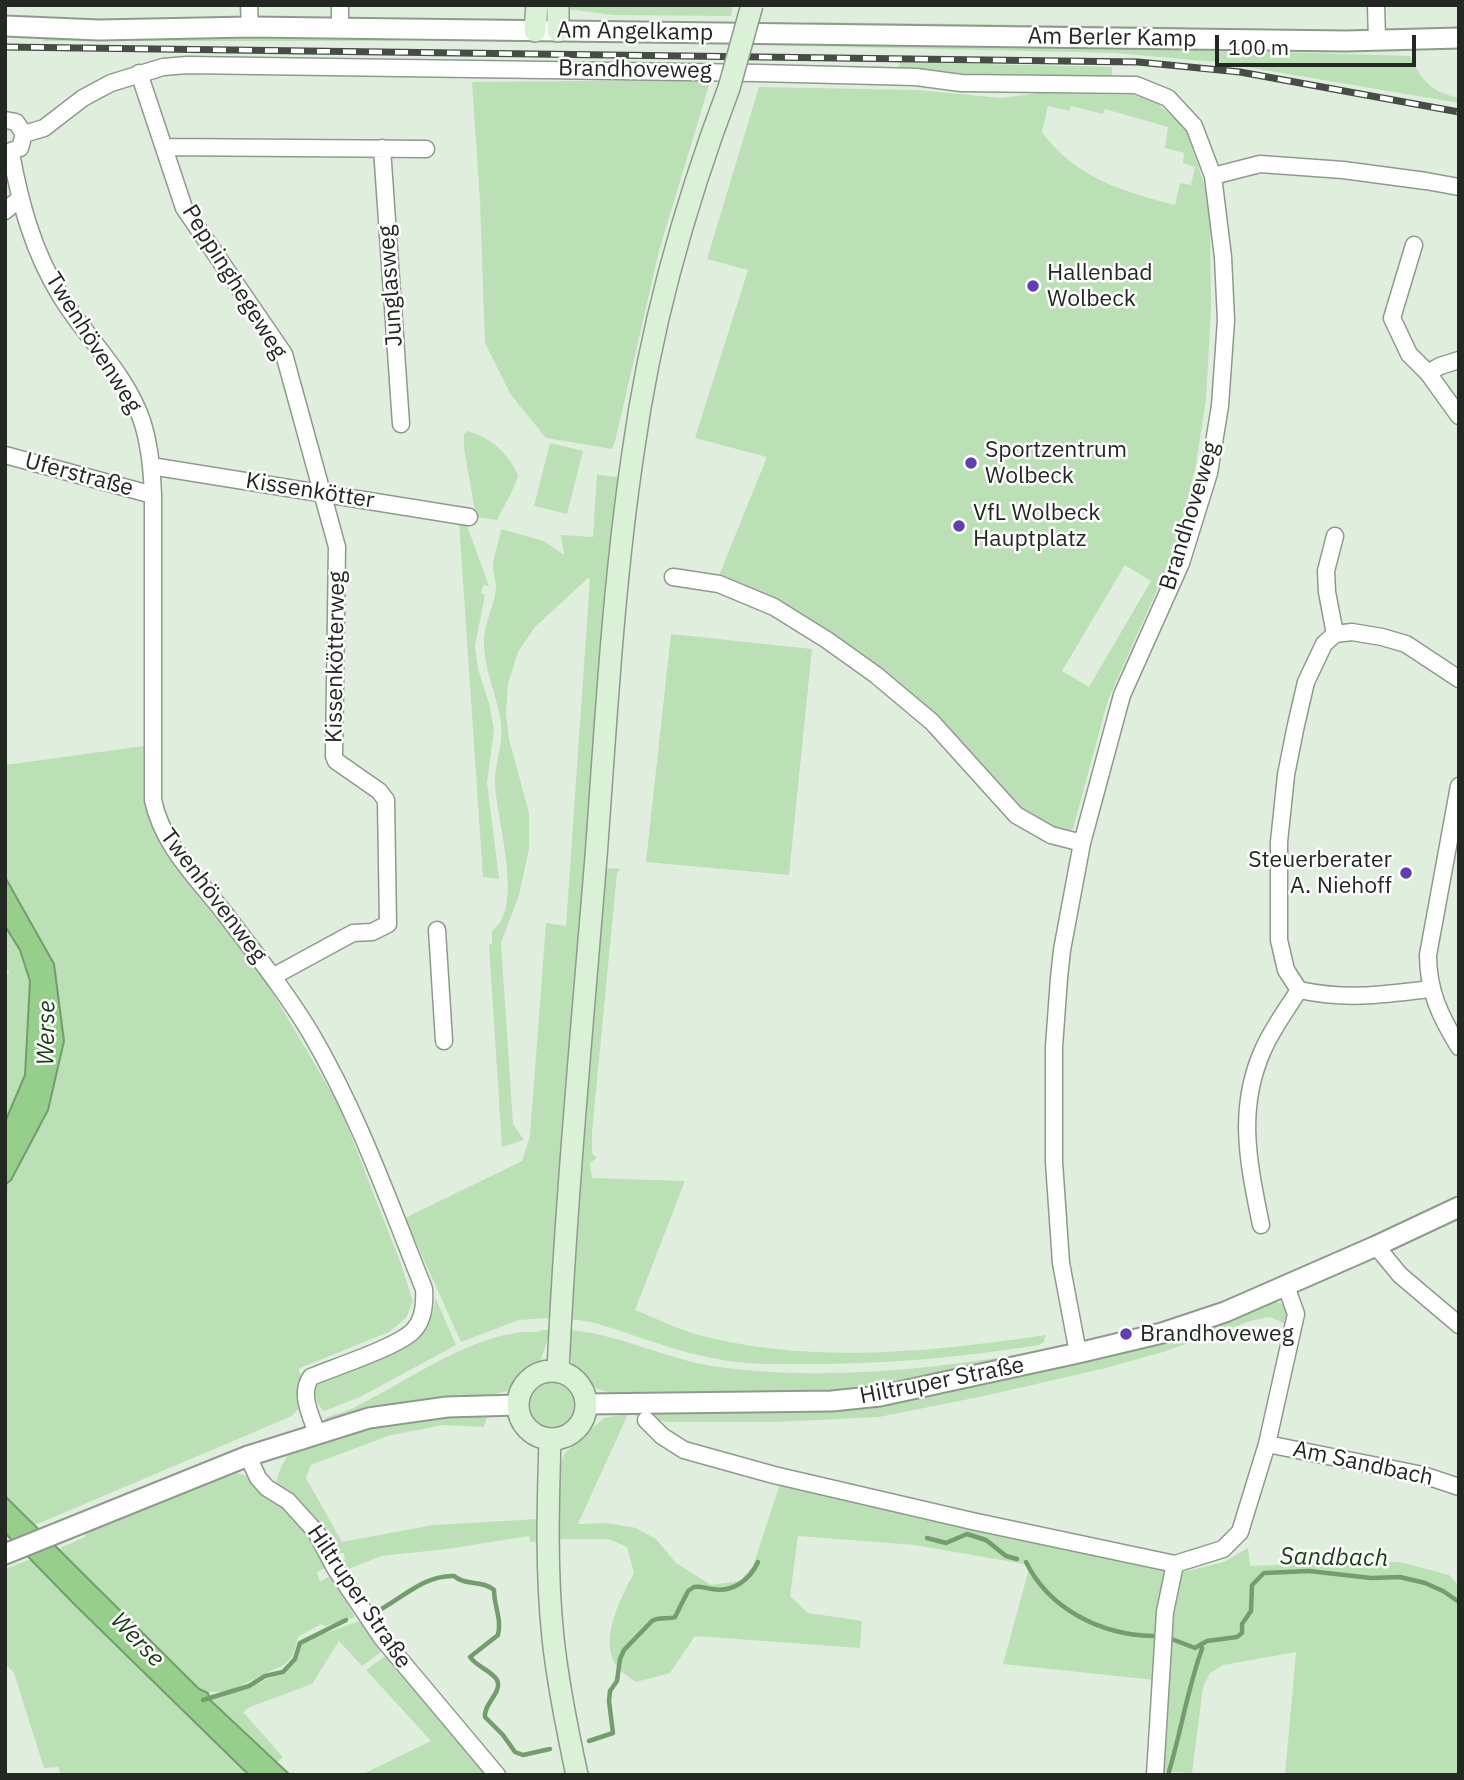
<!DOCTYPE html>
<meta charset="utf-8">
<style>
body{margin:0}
#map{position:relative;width:1464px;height:1780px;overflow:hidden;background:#e0eede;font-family:"IBM Plex Sans",sans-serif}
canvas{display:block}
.frame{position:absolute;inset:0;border:7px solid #232822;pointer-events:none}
.scale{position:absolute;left:1215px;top:35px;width:201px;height:32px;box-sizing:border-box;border:4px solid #232822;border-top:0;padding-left:9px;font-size:21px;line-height:24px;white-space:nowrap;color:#232822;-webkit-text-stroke:5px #fff;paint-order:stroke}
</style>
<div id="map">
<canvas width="1464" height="1780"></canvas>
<div class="frame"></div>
<div class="scale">100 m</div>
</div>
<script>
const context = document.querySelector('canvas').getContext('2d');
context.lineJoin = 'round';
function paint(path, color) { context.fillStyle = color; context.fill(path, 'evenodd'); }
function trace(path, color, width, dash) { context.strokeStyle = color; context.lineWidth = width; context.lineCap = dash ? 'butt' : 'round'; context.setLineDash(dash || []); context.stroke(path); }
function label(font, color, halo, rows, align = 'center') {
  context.font = font + ' "IBM Plex Sans",sans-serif'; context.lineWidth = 5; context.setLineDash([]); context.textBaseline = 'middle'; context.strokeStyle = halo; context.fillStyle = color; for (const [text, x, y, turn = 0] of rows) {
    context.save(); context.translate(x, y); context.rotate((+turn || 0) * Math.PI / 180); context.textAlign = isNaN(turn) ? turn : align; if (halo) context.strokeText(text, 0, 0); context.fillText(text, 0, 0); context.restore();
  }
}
paint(new Path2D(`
 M566 5H733L731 16 613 15 568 9Z
 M810 22 1186 27V30L813 26Z
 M44 36 349 37 403 41H43Z
 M759 42 1219 47V50L1410 56C1423 82 1430 91 1459 98V103L1217 62 1115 53 758 45Z
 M900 62 1112 67V78L966 77 898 69Z
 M689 80 710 82 659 251 615 442 612 449 546 438 511 395 485 343 480 200 472 82Z
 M759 87 917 90 1001 98 1040 93 1134 95 1157 103 1186 129 1204 183 1210 217 1211 310 1206 400 1195 470 1174 552 1108 700 1073 829 1067 831 1050 827 1018 808 876 675 719 584 720 573 767 457 695 438 748 270 707 259ZM1048 106 1070 111 1071 106 1103 114 1105 109 1168 127 1165 148 1184 153 1183 163 1195 167 1191 185 1180 183 1175 205C1124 192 1074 177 1042 132ZM1125 565 1151 581 1089 687 1062 671Z
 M467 431C492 438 507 452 518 475 514 491 504 505 497 520L476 517 464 448V435Z
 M550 443 583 451 567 514 534 506Z
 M597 475 619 477 564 1117 550 1318 519 1320 461 1342 405 1218 522 1161 530 1136 546 923 566 926 590 579 588 578 535 627 518 652 508 684 506 713 509 739 529 813V849L519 895 501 943 513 1124 524 1140 502 1147 489 945 492 944V931C526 906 495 818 495 781 495 762 504 742 501 723 497 694 483 668 484 639 485 621 495 605 496 587 496 580 493 573 493 566 494 554 499 541 501 529L544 541 564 555 561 535 593 537Z
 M459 522 466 523 489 586 483 585 481 593 485 595 475 646 478 669 489 703 494 729 487 783 499 879 483 877Z
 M671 634 812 649 789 875 646 862Z
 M144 746 148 817 164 850 265 980 339 1105 401 1264 413 1301 406 1318 389 1332 300 1368 298 1370 302 1376C295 1389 298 1396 298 1409L292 1416 35 1525 5 1496V1185L11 1180 48 1110 54 964 5 877V765Z
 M602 868 621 869 617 873 592 1132V1153L597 1158 590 1163 592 1178 685 1181 635 1310C655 1318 675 1328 695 1334 810 1365 930 1352 1046 1335L1044 1342 1039 1345C964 1357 889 1364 812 1364 780 1364 748 1365 717 1359 694 1355 672 1348 650 1341 621 1332 599 1321 569 1319Z
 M5 926 20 950 30 981 25 1075 5 1122V978L9 972 5 965Z
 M435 1297 456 1345 360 1397 324 1411C317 1405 313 1394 317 1385 358 1357 432 1362 435 1297Z
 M1271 1300 1283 1304 1292 1316 1280 1354 1285 1324 1270 1317 1254 1320 1163 1352 1106 1368 984 1396 879 1417 776 1422H668L628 1414 578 1524 607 1523 636 1528 656 1539 676 1563 711 1585 740 1581 753 1566 780 1484 1165 1568 1158 1610 1179 1573 1224 1562 1248 1548 1250 1566 1336 1562H1400L1449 1575 1459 1586V1775H1285L1296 1652 1223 1665 1210 1673 1203 1687 1192 1773 1161 1771 1155 1680 1003 1664 1030 1565 915 1545 798 1536 790 1596 808 1613 862 1621 860 1648 695 1636 670 1673 636 1682C631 1678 622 1673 618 1668 597 1643 621 1597 634 1573L627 1547 609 1539H556L558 1474 564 1454 604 1418 627 1414V1411L825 1407Z
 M540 1330H551L540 1362 507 1391 485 1397 331 1421 325 1418C335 1414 346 1412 355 1407 409 1381 478 1328 539 1332Z
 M569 1330C620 1334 667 1360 718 1367 827 1382 943 1368 1051 1349L1041 1355 861 1391 633 1397C587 1390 567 1381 569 1330Z
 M526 1404a26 26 0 1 1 52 0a26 26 0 1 1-52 0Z
 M440 1416H487L484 1427 443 1425 388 1436 311 1465 306 1478 342 1542 433 1525 538 1519 539 1542H530L529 1536 447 1549 381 1556 344 1571 341 1562 345 1559 344 1553H332L276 1484C276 1479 284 1459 288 1455 293 1451 302 1449 308 1446 351 1430 395 1423 440 1416Z
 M233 1472 246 1476 261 1494 276 1502 294 1518 309 1534 327 1564 326 1568 317 1572 320 1582 330 1576 335 1578 355 1617 325 1626 321 1624 298 1637C296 1644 295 1652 291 1658 283 1668 273 1669 262 1675 243 1685 221 1698 199 1689L58 1549 85 1537V1530Z
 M31 1559 75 1605 249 1775H61L58 1767 44 1768 14 1673 5 1663V1569Z
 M359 1621 385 1649 362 1666 339 1641 312 1684 250 1707 243 1712 283 1757 277 1762 210 1700 250 1688 266 1679 283 1675 298 1659 302 1645 307 1640Z
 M389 1653 491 1775H361L431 1741 366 1670Z`), '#bce0b5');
const water = new Path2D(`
 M5 877 54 964 64 1041 48 1110 11 1180 5 1185V1122L25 1075 30 981 20 950 5 926Z
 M5 1496 199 1689 208 1693 210 1700 290 1775H249L75 1605 5 1533Z`);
paint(water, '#95cf8b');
trace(water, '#739d6c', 2);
trace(new Path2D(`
 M927 1538 946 1543 967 1534 986 1540 1006 1556 1017 1559
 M1026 1562C1049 1609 1101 1635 1153 1636
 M376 1612C402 1599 423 1575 454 1576 465 1586 483 1580 494 1590 494 1606 502 1619 498 1635L470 1657C477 1667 492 1671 497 1680 503 1692 483 1704 485 1717L503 1735 515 1752 523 1755 550 1749
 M1169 1638 1195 1648 1207 1641 1237 1637 1242 1633V1624L1251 1611 1252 1585 1264 1573 1309 1571 1371 1578 1400 1577 1425 1583 1443 1591 1459 1602
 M203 1700 249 1686 265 1676 283 1672 295 1659 300 1643 346 1620
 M589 1741 613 1733 609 1701 610 1691 617 1681 620 1659 624 1650 652 1621C660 1616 668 1620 675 1617L688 1591 694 1587C701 1586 705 1588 712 1589 732 1593 750 1580 758 1562
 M1168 1775C1181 1733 1187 1690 1202 1649L1201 1644`), '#739d6c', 4.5);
const minor = new Path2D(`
 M249 5 250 27
 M340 5V28
 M1376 5 1377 40
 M139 73 184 208 284 354 337 547 334 756 336 761 379 791 386 800 388 924 372 932 353 933 274 976
 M5 120 16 122 24 134 20 148 5 153
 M24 134 44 128 83 98 111 83 163 67 187 65 758 73 916 77 961 83 1136 85 1168 98 1194 126 1213 176 1223 257 1226 320 1220 406 1209 473 1181 563 1122 695 1082 843 1062 950 1059 978 1054 1047V1162L1061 1263 1078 1353
 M164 147 426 149
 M382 148 401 424
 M11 153C20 203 33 251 60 295 85 337 126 373 142 421 150 445 152 470 153 495V800C162 844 196 877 223 911 253 951 284 989 310 1032 358 1113 389 1202 424 1289 425 1304 424 1320 413 1331 397 1347 335 1367 311 1377 299 1394 311 1415 317 1434
 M1213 176 1260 164 1343 170 1426 181 1459 187
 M5 211 19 199
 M1414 245 1392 318 1409 354 1428 373 1459 416
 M1428 373 1440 366 1459 360
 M5 455 153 495
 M151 466 469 517
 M673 577 719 584 774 607 827 640 876 675 932 722 1016 815 1051 835 1082 843
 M1335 634 1327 592 1326 571 1335 536
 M1459 786 1428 955C1428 991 1440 1016 1459 1047
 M437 930 444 1041
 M1430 989C1382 995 1347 1000 1299 990L1286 970 1279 940V842L1286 775 1296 725 1306 682 1324 644 1335 634 1352 632 1382 637 1406 644 1459 679
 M1261 1225C1249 1165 1236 1110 1263 1050 1272 1029 1287 1009 1299 990
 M1376 1246 1400 1275 1459 1325
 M646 1420 662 1436 684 1450 774 1475 972 1521 1175 1564 1165 1612 1155 1775
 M1267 1444 1423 1475 1459 1487
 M248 1456 258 1478 267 1488 288 1501 316 1532 335 1568 382 1638 497 1775
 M1175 1564 1223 1549 1240 1532 1267 1444 1296 1314 1286 1286`);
const tertiary = new Path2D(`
 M5 26 99 30 250 27 1346 41 1459 38
 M587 1404 832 1401 880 1396 1078 1353 1162 1333 1225 1312 1376 1246 1459 1207
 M5 1554 248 1456 369 1418 447 1407 518 1405`);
const secondary = new Path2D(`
 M535 31 537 5
 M558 31V5
 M518 1405a34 34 0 1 1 68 0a34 34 0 1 1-68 0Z
 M558 1371C566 1199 582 1028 596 857 606 722 613 587 633 453 650 329 684 206 729 88
 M550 1439C548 1505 546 1572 553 1638 558 1684 567 1729 577 1775`);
trace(minor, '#8e9b8c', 19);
trace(tertiary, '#8e9b8c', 23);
trace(secondary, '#8e9b8c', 24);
trace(minor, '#fff', 16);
trace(tertiary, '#fff', 19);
trace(secondary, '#daf1d7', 21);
const rail = new Path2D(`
 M5 47 1138 62 1240 72 1459 112`);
trace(rail, '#464d45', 7);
trace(rail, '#fff', 4.5, [13]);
const secondaryBridge = new Path2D(`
 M729 88 752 5`);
trace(secondaryBridge, '#8e9b8c', 24, []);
trace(secondaryBridge, '#daf1d7', 21);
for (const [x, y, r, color] of [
 [1033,286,7,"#603eb6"],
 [971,463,7,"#603eb6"],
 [959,526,7,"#603eb6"],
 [1406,873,7,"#603eb6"],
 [1126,1334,7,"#603eb6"]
]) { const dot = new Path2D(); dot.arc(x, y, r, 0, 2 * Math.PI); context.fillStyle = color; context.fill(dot); trace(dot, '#fff', 2.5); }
label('23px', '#232822', '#fff', [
 ["Am Angelkamp",635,32,1],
 ["Am Berler Kamp",1112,38,1],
 ["Brandhoveweg",635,70,1],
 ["Peppinghegeweg",234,282,58],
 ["Junglasweg",391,286,-94],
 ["Twenhövenweg",93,343,58],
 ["Uferstraße",79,475,15],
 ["Kissenkötter",310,491,9],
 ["Brandhoveweg",1190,516,-73],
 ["Kissenkötterweg",336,657,-89],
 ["Twenhövenweg",213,896,53],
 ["Hiltruper Straße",942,1381,-11],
 ["Am Sandbach",1363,1464,12],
 ["Hiltruper Straße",359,1597,56]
]);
label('23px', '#232822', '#fff', [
 ["Hallenbad",1047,273],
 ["Wolbeck",1047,299],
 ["Sportzentrum",985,450],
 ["Wolbeck",985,476],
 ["VfL Wolbeck",973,513],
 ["Hauptplatz",973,539],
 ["Steuerberater",1392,860,"right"],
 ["A. Niehoff",1392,886,"right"],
 ["Brandhoveweg",1140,1334]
], 'left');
label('italic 24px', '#183f12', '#fff', [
 ["Werse",47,1033,-89],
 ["Sandbach",1334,1558,1],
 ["Werse",137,1640,46]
]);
</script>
